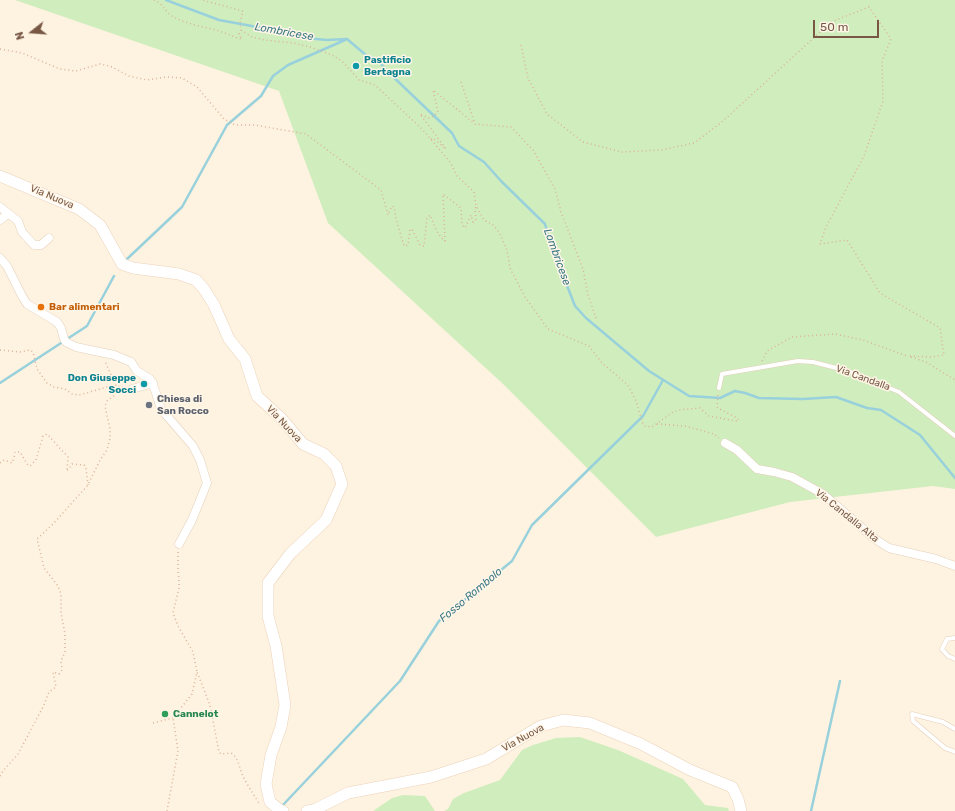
<!DOCTYPE html>
<style>
body{margin:0}
#map{position:relative;width:955px;height:811px;overflow:hidden;background:#fef3e0;font-family:Rubik,sans-serif}
canvas{display:block}
.north{position:absolute;left:12px;top:12px;width:40px;height:40px;-webkit-text-stroke:3px #fff6e8;paint-order:stroke;rotate:253deg;font-size:11px;font-weight:700;line-height:16px;text-align:center;color:#785845}
.north::after{content:'';display:block;margin:auto;width:14px;height:18px;background:#785845;clip-path:polygon(50% 0,100% 100%,50% 72%,0 100%)}
.scale{position:absolute;left:813px;top:20px;width:66px;height:18px;box-sizing:border-box;border:2px solid #785845;border-top:0;padding-left:5px;font-size:12px;line-height:14px;white-space:nowrap;color:#785845;-webkit-text-stroke:3px #fff6e8;paint-order:stroke}
</style>
<div id="map">
<canvas width="955" height="811"></canvas>
<div class="north">N</div>
<div class="scale">50 m</div>
</div>
<script>
const context = document.querySelector('canvas').getContext('2d');
context.lineJoin = 'round';
function paint(path, color) { context.fillStyle = color; context.fill(path, 'evenodd'); }
function trace(path, color, width, dash) { context.strokeStyle = color; context.lineWidth = width; context.lineCap = dash ? 'butt' : 'round'; context.setLineDash(dash || []); context.stroke(path); }
function label(font, color, halo, rows, align = 'center') {
  context.font = font + ' Rubik,sans-serif'; context.lineWidth = 3; context.setLineDash([]); context.textBaseline = 'middle'; context.strokeStyle = halo; context.fillStyle = color; for (const [text, x, y, turn = 0] of rows) {
    context.save(); context.translate(x, y); context.rotate((+turn || 0) * Math.PI / 180); context.textAlign = isNaN(turn) ? turn : align; if (halo) context.strokeText(text, 0, 0); context.fillText(text, 0, 0); context.restore();
  }
}
paint(new Path2D(`
 M15 0H955V489L933 486 790 502 656 537 503 384 328 223 279 91Z
 M580 737 618 750 683 779 705 805 728 808 729 811H444L448 809 453 799 464 793 500 780 522 750 533 745 556 738Z
 M403 795 425 796 435 811H373L392 798Z`), '#d0edbd');
trace(new Path2D(`
 M166 0 219 20 279 31 305 38 327 40 347 39 367 56 378 60 386 70 452 133 459 146 484 162 502 182 545 224 550 242 575 306 586 318 649 371 689 396 720 398 735 391 745 393 759 398 803 399 836 397 867 408 881 410 920 435 955 478
 M127 259 182 207 227 125 261 96 273 76 288 65 345 40
 M0 383 87 326 114 276
 M282 806 400 681 439 621 512 561 532 525 643 416 663 380
 M811 811 840 681`), '#98d1dc', 2.5);
const lane = new Path2D(`
 M719 388 722 374 798 361 813 362 848 371 899 392 955 436
 M955 638 947 639 942 649 948 656 955 659
 M955 729 943 722 912 714 913 721 945 748 955 752`);
const street = new Path2D(`
 M0 207 18 221 22 232 34 245H41L49 238
 M0 220 8 214
 M0 258 7 266 22 296 27 304 57 322 61 328 64 339 66 342 76 347 114 355 131 362 137 371 150 379 155 390 161 409 193 446 200 460 207 483 192 520 179 544
 M132 389 153 383
 M725 443 737 450 757 469 774 472 792 477 823 494 875 539 889 548 936 559 955 566`);
const secondary = new Path2D(`
 M0 176 79 209 100 225 122 264 133 268 179 274 196 280 204 289 214 305 229 339 245 359 257 396 281 418 303 444 324 454 336 466 342 484 326 520 290 554 268 583V616L276 646 285 705 281 727 271 755 266 784 270 802 280 810 283 811
 M307 811 316 809 348 793 431 777 486 759 541 726 563 720 590 723 641 744 690 770 732 787 738 799 741 811`);
trace(lane, '#e3cfbb', 5);
trace(street, '#e3cfbb', 9);
trace(secondary, '#ebd2ba', 12);
trace(new Path2D(`
 M154 0C164 4 164 11 172 16 187 25 208 27 225 33 231 35 235 38 242 39L239 34 241 30 240 23 243 11 202 0
 M241 30 252 37 265 40 293 43 310 47 330 54 342 61 359 80 375 85 423 130 450 162 457 176 474 192 476 206
 M521 45 528 78 547 114 583 142 622 152 661 150 694 143 723 121 831 22 869 7 891 39 882 61 883 101 864 156 826 227 820 244 847 240 880 293 940 328 944 355 932 357 907 356
 M0 49 22 53 60 69 76 71 100 64 110 66 129 76 147 80 166 77 182 78 197 87 224 119 235 125H255L306 134 381 190 388 215 392 206 394 207 396 219 404 246 408 245 410 230 412 229 420 245 424 246 427 218 430 215C434 224 437 235 445 241L443 194 461 208 462 225 465 228 471 215 473 222 476 219 475 210 476 206 484 220 492 224 499 232 507 250 510 268 525 297 548 329 589 346 602 363 628 385 636 401 643 424 645 426 652 427 673 412 679 410 700 408 709 416 736 421 739 420C734 415 723 412 717 407L718 394
 M461 82 475 124
 M431 139 433 138 446 149 420 114 429 118 434 116 438 112 433 90 475 124 511 127 533 150 555 189 561 212 583 269 588 295 597 321
 M0 350 20 352 30 350 33 352 37 369 47 383 54 387 65 389 72 394 79 395 111 386 123 387
 M911 357 926 362 955 380
 M762 361 767 351 792 337 835 334 863 340 907 356
 M657 424 685 426 714 434 719 438
 M0 463 4 460 12 463 14 458 15 452H20L27 464 30 466 36 460 43 436 47 434 68 457 67 470
 M67 470 69 469 72 464 84 465 86 468 88 485
 M178 552V568L179 581V588L173 613 178 626 193 652 197 672
 M153 723 173 718
 M0 776 3 771 18 754 43 707 49 692 56 687 53 672 59 674 62 670 61 661 65 652V634L61 613V594L58 586 44 568 37 539 53 524 88 485 100 460 107 450 110 438V429L105 406 107 401 115 395 117 390 115 382 110 373 105 361
 M167 811 178 751 173 718 192 694 197 672 210 705 219 752 221 754 231 753C239 758 239 768 243 776 247 785 253 793 258 802L260 804`), '#dbb398', 1.5, [1, 3]);
trace(lane, '#fff', 4);
trace(street, '#fff', 8);
trace(secondary, '#fff', 11);
for (const [x, y, r, color] of [
 [356,66,4,"#0f9aa8"],
 [41,307,4,"#e8710a"],
 [144,384,4,"#0f9aa8"],
 [149,405,4,"#6b7280"],
 [165,714,4,"#2e9e5b"]
]) { const dot = new Path2D(); dot.arc(x, y, r, 0, 2 * Math.PI); context.fillStyle = color; context.fill(dot); trace(dot, '#fff6e8', 1.5); }
label('bold 10px', '#0d838f', '#fff6e8', [
 ["Pastificio",364,60],
 ["Bertagna",364,72],
 ["Don Giuseppe",136,378,"right"],
 ["Socci",136,390,"right"]
], 'left');
label('10px', '#785845', '#fff6e8', [
 ["Via Nuova",52,197,23],
 ["Via Candalla",863,378,20],
 ["Via Nuova",284,424,47],
 ["Via Candalla Alta",847,516,39],
 ["Via Nuova",523,738,-29]
]);
label('bold 10px', '#c56008', '#fff6e8', [
 ["Bar alimentari",49,307]
], 'left');
label('bold 10px', '#5b616d', '#fff6e8', [
 ["Chiesa di",157,399],
 ["San Rocco",157,411]
], 'left');
label('bold 10px', '#27864d', '#fff6e8', [
 ["Cannelot",173,714]
], 'left');
label('italic 11px', '#3a7886', '#fff6e8', [
 ["Lombricese",284,32,10],
 ["Lombricese",557,257,70],
 ["Fosso Rombolo",471,595,-40]
]);
</script>
